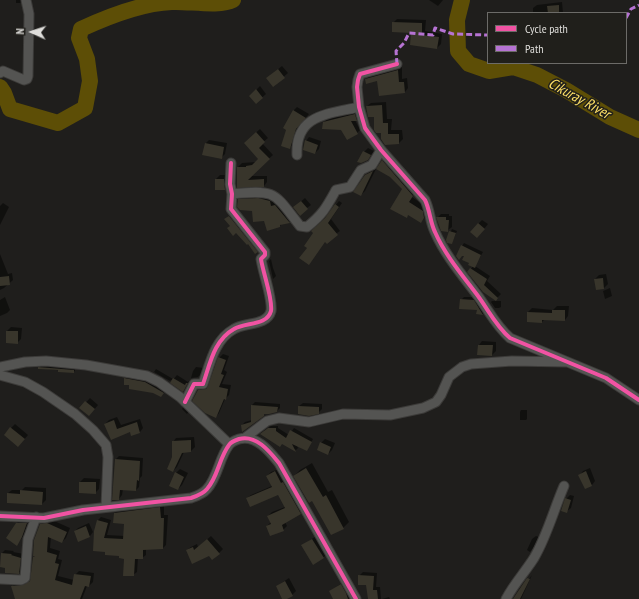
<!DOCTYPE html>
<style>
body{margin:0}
#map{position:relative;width:639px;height:599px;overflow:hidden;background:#1f1e1c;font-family:"PT Sans Narrow",sans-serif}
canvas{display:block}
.legend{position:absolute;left:487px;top:12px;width:140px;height:52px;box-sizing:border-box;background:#201f1b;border:1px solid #6c6b68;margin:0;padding:5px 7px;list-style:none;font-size:12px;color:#dfdedb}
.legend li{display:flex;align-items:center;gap:8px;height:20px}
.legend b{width:20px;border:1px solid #6c6b68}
.north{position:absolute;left:12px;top:12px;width:40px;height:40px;-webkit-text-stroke:3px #201f1b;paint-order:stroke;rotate:273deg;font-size:11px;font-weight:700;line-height:16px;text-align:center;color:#dfdedb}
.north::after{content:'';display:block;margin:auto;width:14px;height:18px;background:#dfdedb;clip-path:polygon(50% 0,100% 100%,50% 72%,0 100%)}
</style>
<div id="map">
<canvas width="639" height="599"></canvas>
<ul class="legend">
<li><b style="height:5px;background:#f153a3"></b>Cycle path</li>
<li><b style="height:5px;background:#b673d3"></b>Path</li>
</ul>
<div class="north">N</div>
</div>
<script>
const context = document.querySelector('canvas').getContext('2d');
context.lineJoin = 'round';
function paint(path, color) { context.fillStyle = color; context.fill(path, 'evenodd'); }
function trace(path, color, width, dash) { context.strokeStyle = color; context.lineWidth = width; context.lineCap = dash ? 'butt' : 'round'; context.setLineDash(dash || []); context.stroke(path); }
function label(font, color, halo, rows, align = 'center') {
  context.font = font + ' "PT Sans Narrow",sans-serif'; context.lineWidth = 3; context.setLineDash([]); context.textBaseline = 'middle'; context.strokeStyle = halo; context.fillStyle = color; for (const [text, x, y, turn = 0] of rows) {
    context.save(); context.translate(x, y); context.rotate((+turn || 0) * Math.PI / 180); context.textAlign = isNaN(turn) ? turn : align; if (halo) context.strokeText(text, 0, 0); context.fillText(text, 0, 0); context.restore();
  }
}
paint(new Path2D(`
 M16 0H23L20 3H16Z
 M429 0H443L438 6Z
 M562 2 563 13H533V8L537 5Z
 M397 19 426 20 425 31 442 34 441 44 437 48 412 32 393 23Z
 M282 66 288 73 273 86 267 78Z
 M402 67V79L407 78 408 88 405 92 378 80 366 79 370 75Z
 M260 86 266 94 256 103 254 92Z
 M386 102 387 119H392L391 130H402L403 139 399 143 382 132 375 116 367 106 371 103Z
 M297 107 309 114 300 124 293 144 290 148 293 111Z
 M358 111 360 117 355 120 360 130 357 133 324 122 327 119Z
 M260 129 268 138 262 143 273 155 250 176H267V182L264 186H238V167L242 163 256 162 259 159 249 139Z
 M309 137 321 141 319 149 315 153 306 141Z
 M209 140 227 143 225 154 221 158 205 144Z
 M368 148 374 151 371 155 367 159 359 161 364 152Z
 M386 157 416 191 412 197 426 207 428 214 421 222 409 214 403 188 390 176 378 168Z
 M376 169 365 191 361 195 366 175 370 171Z
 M220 175H228V185L225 189 216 179Z
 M262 195 274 198 275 203 279 201 293 219 290 222 282 223 280 226 265 220 253 210 239 200 242 196Z
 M305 198 311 205 307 208 298 204Z
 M339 201 342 203 331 219 340 231 325 241 308 248 314 233Z
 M3 203 9 207 0 225V206Z
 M232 213 260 249 257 252 231 226 226 219Z
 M441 214H449V216H452V227L448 230 438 217Z
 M482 220 488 224 481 233 478 224Z
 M452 229 457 231 452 243 447 240Z
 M464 243 483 252 475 266 490 276 487 281 501 294 496 299 469 272 473 266 465 256 462 246Z
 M0 254 8 274 12 273 13 280 4 288 0 290Z
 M271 259 273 268 276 276 273 279 269 261Z
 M606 274 608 284 604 288 595 279 599 275Z
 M610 288 612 296 605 299 603 291Z
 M5 297 10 310 7 313 0 316V300Z
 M464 297H477L486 311 483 314 477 313 478 309 461 300Z
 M492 301H501V307L499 308H495L491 302Z
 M557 306H569L568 316 565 320 545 319 542 322 528 312 532 308 553 310Z
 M11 327 22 328 21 339 17 343 7 331Z
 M482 341 496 342V351L492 355 479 345Z
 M223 354 229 356 224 370 227 372 222 384 231 385 229 395 225 399 219 413 216 417 199 391 202 387 210 386 219 358Z
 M41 366 75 368V371L73 372 39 368Z
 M196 367 204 368 202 373 198 377 191 378 193 371Z
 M156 369 173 379 170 381 154 372Z
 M129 375 149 378 167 389 161 396 154 392 130 384 125 378Z
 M177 375 188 382 190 380 183 391 171 382Z
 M90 398 98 405 93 411 81 408Z
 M255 402 280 404V408L277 411 265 413 243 431 242 425 245 422 252 420V405Z
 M303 403 322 404V409L318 413 299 406Z
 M184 406 189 411 187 414 182 409Z
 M521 410H527V419L526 420H520V412Z
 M117 417 121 425 140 419 143 428 140 432 130 431 111 439 105 424 109 420Z
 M15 424 28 435 22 442 5 434Z
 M271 426H278V428L289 435 294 428 313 439 307 450 297 445 298 448 296 450 264 431Z
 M194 437 195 447 191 451 184 452 177 467 173 471V442L176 438Z
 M325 439 335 443 332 450 328 454 321 443Z
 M119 456 143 458 142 476 140 478 139 487 136 490 123 489 122 495 119 499 116 459Z
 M312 463 328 492 332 490 349 522 343 528 312 500 294 476 300 470Z
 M590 468 595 481 592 485 580 475 583 471Z
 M180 469 188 473 182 485 178 489 176 473Z
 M279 469 304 509 285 522 287 526 283 530 267 526 271 522 268 516 272 512 285 507 278 494 247 498 251 495 272 486 267 476 271 472Z
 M84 478 100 479 99 489 95 493 80 482Z
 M25 487 46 488V500L42 504 8 493 12 490H22Z
 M570 495 574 496 571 508 567 511 566 499Z
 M164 504V515H168L166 545 163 548 146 549V555L142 558H138L137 572 133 575 125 558 120 555 106 554 98 520 101 517 111 520 107 535 125 536 126 523 115 513 118 509Z
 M21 519 30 520 26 533 17 544V523Z
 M45 520H52L70 528 66 538 62 542 51 537 50 548 60 551 58 559 62 560 58 576 74 580 75 575 79 571 94 573 93 582 89 586H87L82 599H18L15 597 13 586 16 582H28L31 580 34 557 35 556 41 524Z
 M89 523 93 532 90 536 79 541 75 531 78 528Z
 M211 536 223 549 213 559 209 555 187 550 191 547 197 544 198 547Z
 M316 536 327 554 323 558 302 546Z
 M536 536 539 537 533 548 530 552 527 550 532 539Z
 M5 550 14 551 13 552 24 554 22 569 19 573 2 553Z
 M363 572 377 573 376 587H380L381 599H370L367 584 359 576Z
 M532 575 521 599H514Z
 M289 578 296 591 292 595 284 599 277 586Z
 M345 581 354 599H334L330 591Z
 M389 597 390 599H382Z`), '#0007');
trace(new Path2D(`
 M462 0 457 20 458 51 469 64 489 71 513 67 537 75 566 90 610 117 639 130
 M0 87 4 93 10 109 58 123 85 108 90 81 87 59 79 38 81 29C107 17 144 3 172 2 188 1 220 7 233 0`), '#5d4e06', 16);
paint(new Path2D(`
 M559 5V13H548L547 6Z
 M392 22 422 23V35L439 37 437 49 410 45 411 33 392 32Z
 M278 69 285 78 273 87 266 78Z
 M398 70 399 82H404L405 93 379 96 377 81 366 84 365 79Z
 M256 89 263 98 256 104 249 96Z
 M382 105 383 123H388V134H399V144L385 145 381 139V133H376L374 130V117H368L366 106Z
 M293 110 306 118 296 129 290 149 281 146 286 130 283 128Z
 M355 114 357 121H351L358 134 347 140 341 130 322 129 323 122Z
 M256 132 265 142 259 148 270 159 248 180 264 179V187L237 188V167H246V166L252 165 258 159 244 143Z
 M305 140 318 145 315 154 303 150Z
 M205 143 224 147 222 159 202 155Z
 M363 151 371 155 368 160 361 163 357 162Z
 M382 160 413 196 409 202 423 211 424 218 421 223 408 215 407 218 390 209 402 189 390 177 376 169Z
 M373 171 361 196 353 192 365 175Z
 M215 179H224L225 190H215Z
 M258 198 270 201 271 206 275 205 290 223 280 225V227L267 231 264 221 253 222 252 211 240 210 237 207 238 199Z
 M301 201 308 209 300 216 293 207Z
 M335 204 339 207 328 223 338 235 327 244 325 242 309 265 299 258 307 248 304 246 313 233 311 231 325 218Z
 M229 216 258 252 255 254 248 244 247 245 236 233 233 236 227 228 230 226 224 219Z
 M436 217H446V220H449L448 232 441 231Z
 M478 223 485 229 477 238 470 232Z
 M449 231 456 233 452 244 447 243 446 240Z
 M461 245 481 255 475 268 468 265 469 263 462 260 464 256H462L459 260 456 256Z
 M470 268 487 279 484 285 498 298 496 301 483 292 467 272Z
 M9 276 10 285 0 286V277Z
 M603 278 604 289 596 290 594 279Z
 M460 299 474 300 483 315 476 314 477 310 459 309Z
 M552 310H565V321L542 320V323L527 322V312L552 313Z
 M6 331H18V344L6 343Z
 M478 345H493L492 356 477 355Z
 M218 357 226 360 221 374 224 375 219 387 228 389 226 400 224 399 216 418 205 413 192 401 198 390 206 389 208 386Z
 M38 367 74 370V373L58 372V370L38 369Z
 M124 378 145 382 164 393 161 397 153 393 129 389V385H124Z
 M173 378 185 385 186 383H188L183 392 170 383Z
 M85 401 95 409 89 416 79 408Z
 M251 405 278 407 277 412 269 414H264V416L242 432 241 425 251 422Z
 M298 406 319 407V414L309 416 298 414Z
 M114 420 117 429 137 422 140 433 131 436 130 432 111 440 104 424Z
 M10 427 25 439 18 447 4 435Z
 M268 428H276V431L286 438 290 430 312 442 307 451 292 444 296 452 282 444 280 447 260 434Z
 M191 440V452L182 453 173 472 167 469 172 457V441Z
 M320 442 331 447 328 455 317 450Z
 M115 459 140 461 139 481 137 480 136 491 120 490 119 500H112Z
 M306 468 323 497 326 495 344 529 331 535 312 501 309 503 293 476Z
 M275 471 281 483 283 482 301 514 282 525 284 531 270 536 266 526 271 524 267 516 285 508 278 495 250 507 246 498 272 487 266 476Z
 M586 471 592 486 585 489 578 475Z
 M175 472 184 477 178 490 169 486Z
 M79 482H96V494L79 493Z
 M20 490 43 492 42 505 7 503V493L20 494Z
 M565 498 571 500 567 513 561 511Z
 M160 507 161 518H164L163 549 143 550V559H135L134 576H123L124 559 119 558V556L105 555V552L93 551 94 531 97 520 108 523 104 538 123 539 124 524 113 523 114 513Z
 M16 523H27L22 537 17 546 6 538Z
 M47 523 67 532 62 543 48 537 47 552 57 555 55 563 59 564 55 580 72 585 74 574 91 576 89 587 85 586 80 599H15L11 586 23 585 30 581 33 557H35L33 556 34 540 40 524Z
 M86 526 90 537 78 542 74 531Z
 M207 539 220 554 212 560 209 556 192 564 186 550 193 547 194 550Z
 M312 539 324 558 313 565 301 545Z
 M1 553 12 554 11 555 21 558 19 574 5 573V568L0 567Z
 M358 575 374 576 373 590H377L378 599H368L366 585H358Z
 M527 578 530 579 520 599H513Z
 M285 581 293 596 287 599H282L276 586Z
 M341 584 346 593 348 599H333L329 591Z`), '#38352b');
const minor = new Path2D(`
 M397 64 360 74 358 80 357 87 359 107 365 128 381 150 425 200C430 210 430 222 435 232 445 255 463 276 478 296 489 311 496 326 510 338L606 378 639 400
 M0 73 3 71 24 80 27 79 28 76 29 14 26 0
 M297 155C295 114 329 114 359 107
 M232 194C277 189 274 193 300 226L307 227C323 214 326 208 336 190L350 187 361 170 372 165 381 150
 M0 367 25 362 46 361 86 365 147 376 159 382 180 397 229 444
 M0 375 25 382 43 392 75 414 93 430 106 445 108 457 106 507
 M185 402 194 384H203C210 364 214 340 234 329 245 322 267 326 271 311 273 299 263 273 261 259L265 255V252L231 209 232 194 230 184 231 163
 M246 437 267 421 279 418 309 422 343 414 390 415 423 408 436 402 441 395 449 377 462 367 471 364 512 361 567 362
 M0 516 44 518 83 510 191 498C197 496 203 494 207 489 218 477 219 458 229 445 231 442 236 440 239 439 256 434 270 452 279 463L356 599
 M0 579 21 580 25 578 28 539 36 517
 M506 599C514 584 525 572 534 558 547 536 554 509 564 486`);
trace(minor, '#3c3b39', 11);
trace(minor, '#545452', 9);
trace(new Path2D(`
 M626 18 631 9 639 5
 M397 64 396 51 404 43 409 33 433 35 435 28 453 34 488 35`), '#b673d3', 3, [6, 3]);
trace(new Path2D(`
 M397 64 360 74 358 80 357 87 359 107 365 128 381 150 425 200C430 210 430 222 435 232 445 255 463 276 478 296 489 311 496 326 510 338L606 378 639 400
 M185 402 194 384H203C210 364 214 340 234 329 245 322 267 326 271 311 273 299 263 273 261 259L265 255V252L231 209 232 194 230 184 231 163
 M0 516 44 518 83 510 191 498C197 496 203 494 207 489 218 477 219 458 229 445 231 442 236 440 239 439 256 434 270 452 279 463L356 599`), '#f153a3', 4);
label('italic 15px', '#fbde65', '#201f1b', [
 ["Cikuray River",579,99,29]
]);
</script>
